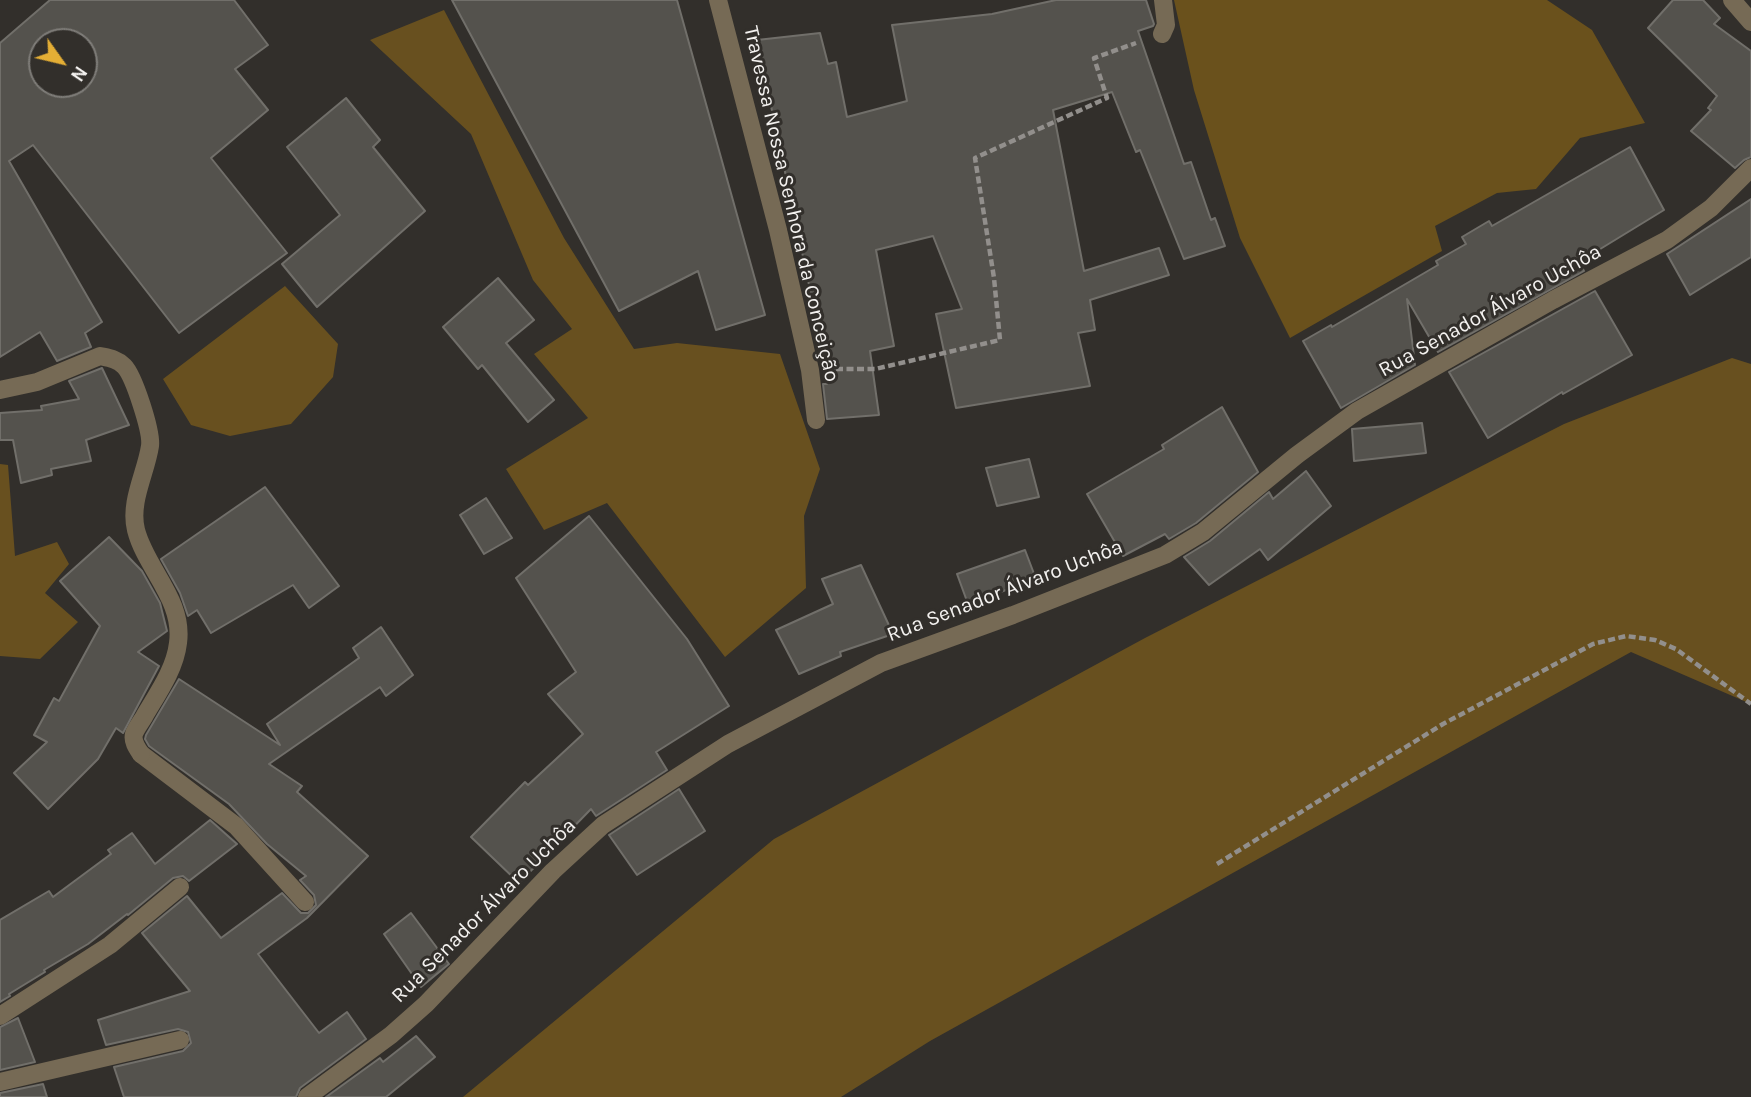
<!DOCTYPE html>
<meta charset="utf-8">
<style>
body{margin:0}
#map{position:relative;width:1751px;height:1097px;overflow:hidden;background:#322f2b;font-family:Karla,sans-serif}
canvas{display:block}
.north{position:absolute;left:28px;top:28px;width:70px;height:70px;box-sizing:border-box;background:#322f2b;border:2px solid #7f7d79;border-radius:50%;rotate:124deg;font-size:19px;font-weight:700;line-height:28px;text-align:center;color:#f3f1ef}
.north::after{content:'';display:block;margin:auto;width:24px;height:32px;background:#e4ae35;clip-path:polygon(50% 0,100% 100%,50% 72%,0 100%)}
</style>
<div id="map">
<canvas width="1751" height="1097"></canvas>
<div class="north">N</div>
</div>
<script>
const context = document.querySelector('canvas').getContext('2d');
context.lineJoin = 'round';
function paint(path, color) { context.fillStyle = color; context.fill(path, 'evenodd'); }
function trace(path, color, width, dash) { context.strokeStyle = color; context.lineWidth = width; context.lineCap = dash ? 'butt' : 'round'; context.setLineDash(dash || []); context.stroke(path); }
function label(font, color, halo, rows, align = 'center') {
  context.font = font + ' Karla,sans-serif'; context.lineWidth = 6; context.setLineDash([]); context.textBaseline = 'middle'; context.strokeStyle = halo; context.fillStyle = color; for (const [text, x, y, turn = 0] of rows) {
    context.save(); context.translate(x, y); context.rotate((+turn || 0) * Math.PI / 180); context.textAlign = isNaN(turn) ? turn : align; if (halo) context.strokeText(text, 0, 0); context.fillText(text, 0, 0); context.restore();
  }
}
paint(new Path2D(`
 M444 10 564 238 634 349 677 343 780 354 820 469 804 516 806 588 725 657 607 503 544 530 506 469 588 418 534 354 572 329 533 280 471 134 370 40Z
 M285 286 338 344 333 377 291 424 230 436 191 425 163 379Z
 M1732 358 1751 364V704L1631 652 930 1041 841 1097H463L774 839 1145 638 1564 424Z
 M0 464 8 465 15 556 57 542 69 564 45 593 78 622 40 659 0 656Z`), '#68501f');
paint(new Path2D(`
 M1174 0H1547L1592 30 1645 123 1580 138 1536 189 1497 193 1435 226 1442 251 1290 338 1240 238 1194 90Z`), '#6a511c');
const building = new Path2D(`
 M50 0H234L268 45 235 69 268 110 211 158 287 253 179 333 33 145 9 161 102 322 85 333 91 347 57 361 40 332 0 357V43ZM42 42H84V84H42Z
 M452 0H677L765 315 716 330 698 271 619 311Z
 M1056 0H1146L1154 24 1153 26 1138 31 1184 164 1191 162 1211 220 1215 218 1225 246 1184 259 1140 150 1136 152 1112 92 1053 110 1084 271 1159 248 1169 275 1090 300 1095 330 1078 333 1090 386 956 408 936 314 962 309 933 236 876 250 894 346 870 351 879 415 827 419 823 384H827L826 380 829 379 757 40 820 33 828 64 836 62 847 117 907 101 892 25 992 14Z
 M1673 0H1703L1720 18 1714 24 1751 51V157L1744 160 1735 168 1691 131 1711 110 1708 108 1717 96 1648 28Z
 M346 98 380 140 373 147 425 211 317 307 282 264 340 215 287 147Z
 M1630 147 1664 210 1579 262 1584 271 1438 352 1407 299 1415 365 1341 408 1303 341 1331 325 1332 327 1438 265 1436 261 1466 244 1462 237 1489 221 1492 226Z
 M1751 199V257L1690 295 1667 254Z
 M498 278 534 320 506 343 554 400 528 422 482 365 478 369 443 327Z
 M1595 291 1632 355 1563 394 1562 392 1488 438 1449 372Z
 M102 368 129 425 86 440 91 461 51 469 52 475 21 483 13 440H0V413L42 410 41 406 79 399 69 381Z
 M1222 407 1258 472 1196 523 1169 539 1165 534 1123 556 1087 494 1164 449 1162 445Z
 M1422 423 1426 453 1354 461 1352 429Z
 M1029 459 1039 497 997 506 986 468Z
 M1306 471 1331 506 1268 560 1260 549 1209 585 1184 557 1210 541 1269 492 1273 499Z
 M265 487 339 586 309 608 293 585 211 633 197 610 188 616 180 593 161 559Z
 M486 498 512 538 484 554 460 515Z
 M589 516 687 639 729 706 656 752 667 770 596 816 591 809 519 883 471 837 525 782 528 785 583 734 548 694 576 672 516 578Z
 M109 537 142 571 160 603 167 631 138 652 159 666 123 733 116 728 98 759 48 809 14 773 47 742 34 735 54 698 59 701 100 626 60 581Z
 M1025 550 1036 579 968 604 957 574Z
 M861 565 893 634 840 652 841 656 799 674 776 630 833 604 822 579Z
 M381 627 413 675 386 696 380 687 269 764 302 786 297 792 368 856 307 918 258 954 319 1033 347 1012 366 1039 300 1088 296 1097H124L114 1067 183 1051 191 1043 188 1032 178 1029 106 1045 98 1020 190 991 142 933 187 896 221 938 282 893 301 913H308L316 905 314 895 300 880 306 876 267 844 229 804 149 746 145 739 146 735 179 679 280 745 267 724 359 658 353 648Z
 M679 789 705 831 637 875 609 835Z
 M210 820 237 844 189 881 183 876 173 878 128 915 127 914 88 944 44 970 45 972 9 994 10 996 0 1002V920L49 891 53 897 111 854 108 850 132 833 155 864Z
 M411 913 449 964 421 987 384 934Z
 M18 1018 35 1062 0 1070V1027Z
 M416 1036 435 1057 386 1097H326L380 1058 383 1062Z
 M43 1084 47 1097H0V1093Z`);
paint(building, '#54524d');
trace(building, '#716f6a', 2);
trace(new Path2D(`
 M836 369H875L1000 340 994 278 975 158 1107 98 1094 58 1136 43
 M1217 864 1443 724 1593 644 1626 636 1655 640 1676 649 1751 704`), '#928f8c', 4.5, [7, 3.5]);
trace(new Path2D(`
 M141 754 236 826 305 902
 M0 1016 110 945 180 887
 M0 1082 180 1040`), '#766a55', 18);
trace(new Path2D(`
 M718 0 778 230 810 370 816 420
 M1732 0 1751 22
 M1162 34 1166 25 1163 0
 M0 390 37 382 100 356C109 358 117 359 124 366 134 376 152 432 150 446 146 473 129 502 136 530 146 569 184 600 178 643 175 669 158 693 145 715 142 721 136 728 134 734 132 741 137 748 141 754
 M307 1097 391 1035 426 1004 553 871 603 825 728 744 881 663 1013 615 1165 555 1203 532 1297 455 1357 411 1553 300 1667 240 1711 208 1751 168`), '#766a55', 18);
label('21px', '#f3f1ef', '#322f2b', [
 ["Travessa Nossa Senhora da Conceição",791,204,77],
 ["Rua Senador Álvaro Uchôa",1490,311,-29],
 ["Rua Senador Álvaro Uchôa",1005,591,-21],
 ["Rua Senador Álvaro Uchôa",484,911,-45]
]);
</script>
